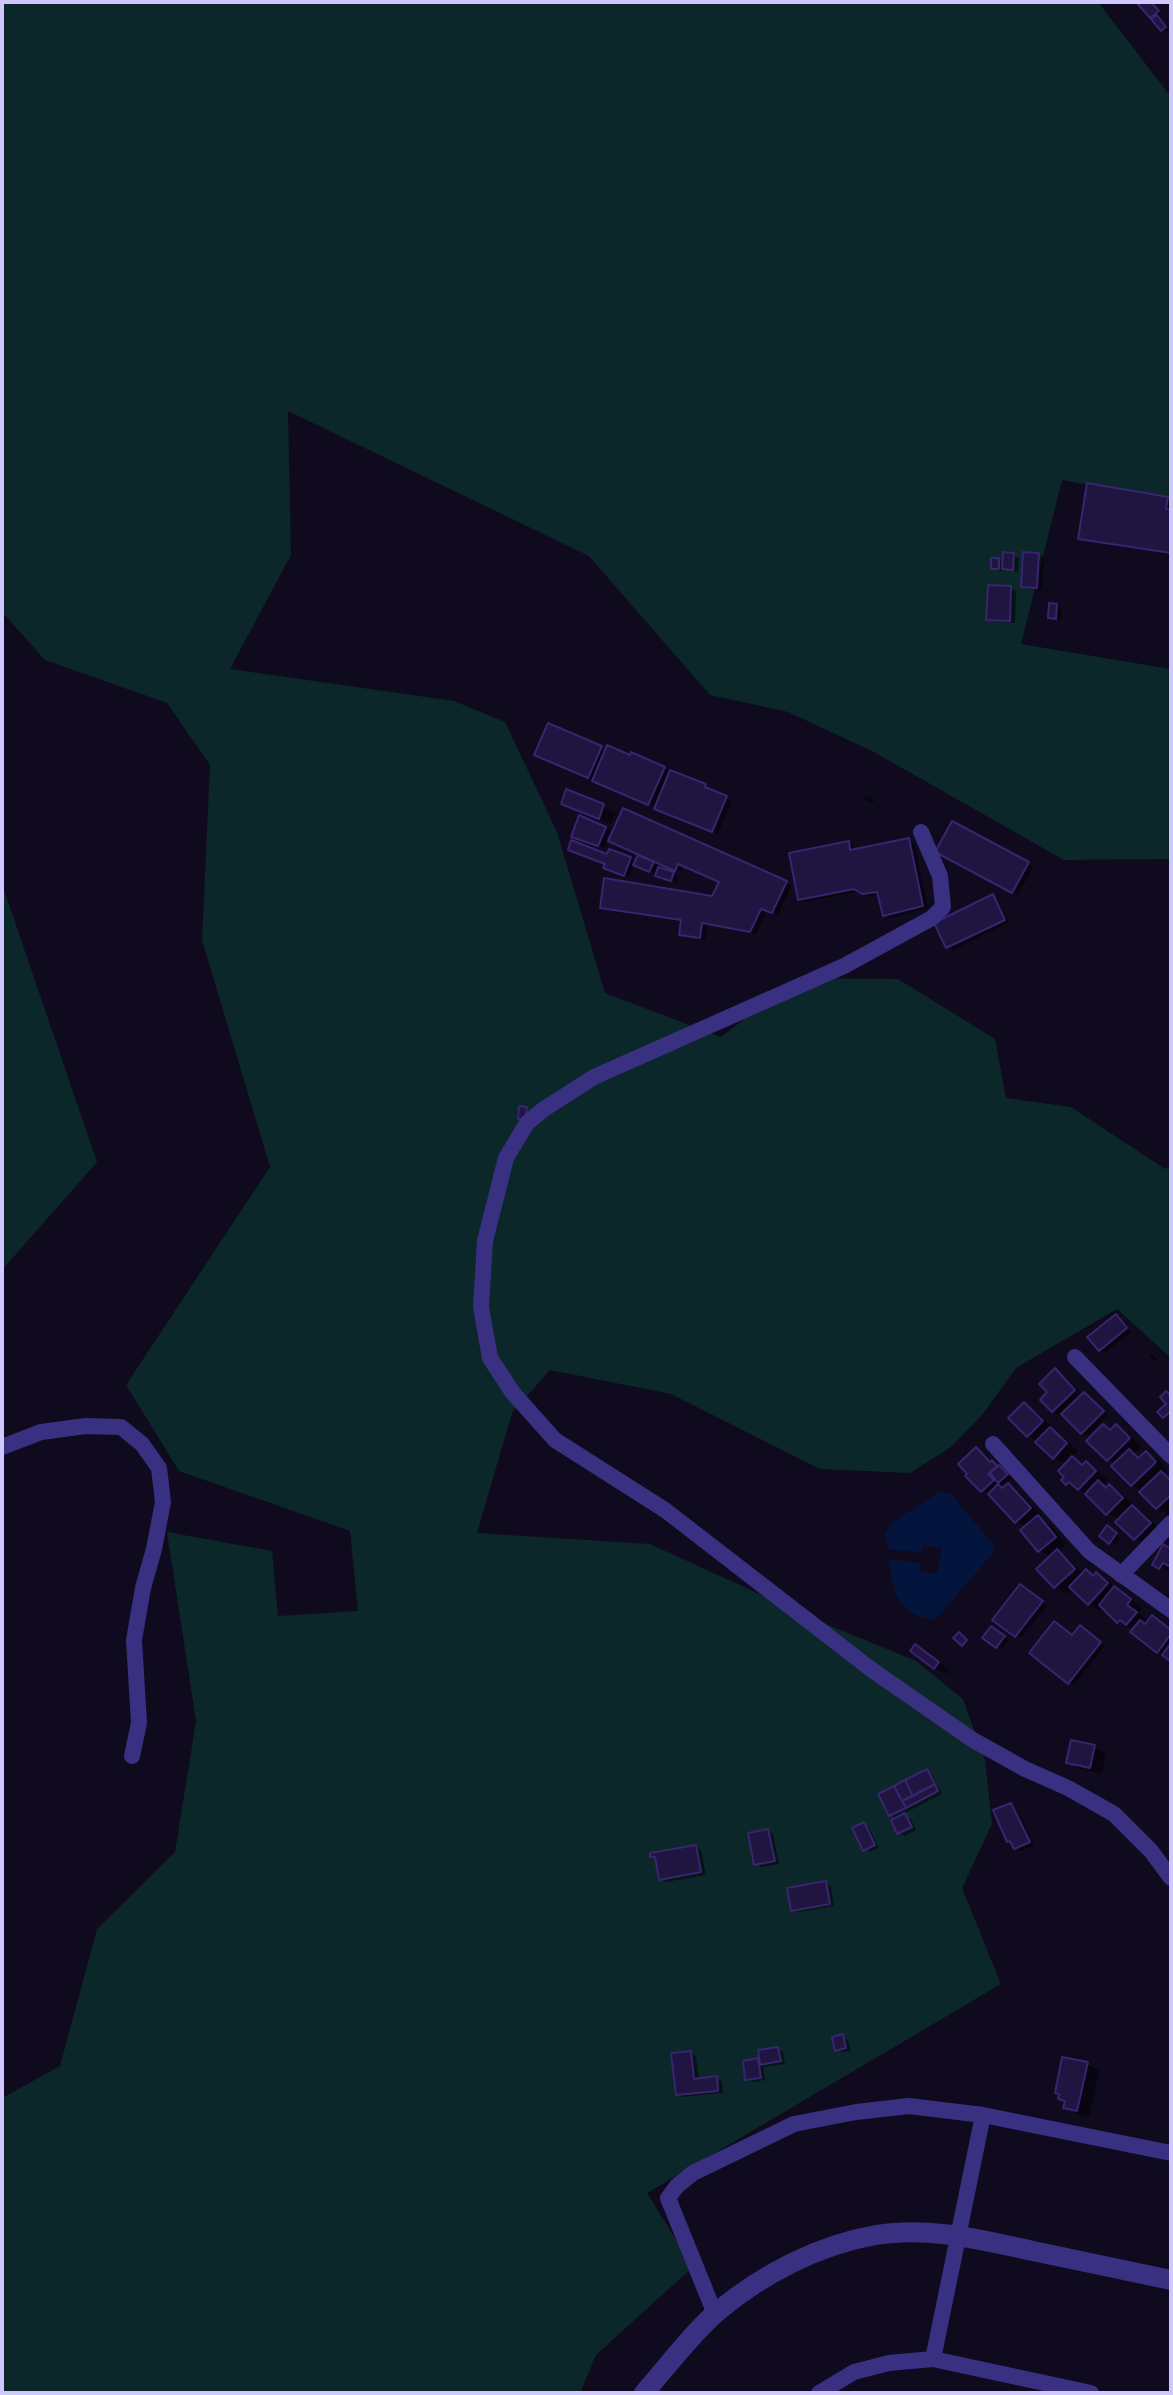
<!DOCTYPE html>
<style>
body{margin:0}
#map{position:relative;width:1173px;height:2395px;overflow:hidden;background:#0f0a1e;font-family:Poppins,sans-serif}
canvas{display:block}
.frame{position:absolute;inset:0;border:4px solid #d1c7ff;pointer-events:none}
</style>
<div id="map">
<canvas width="1173" height="2395"></canvas>
<div class="frame"></div>
</div>
<script>
const context = document.querySelector('canvas').getContext('2d');
context.lineJoin = 'round';
function paint(path, color) { context.fillStyle = color; context.fill(path, 'evenodd'); }
function trace(path, color, width, dash) { context.strokeStyle = color; context.lineWidth = width; context.lineCap = dash ? 'butt' : 'round'; context.setLineDash(dash || []); context.stroke(path); }
paint(new Path2D(`
 M2 2H1098L1171 97V500L1062 480 1021 644 1171 669V859L1064 860 872 751 788 712 710 695 589 556 288 411 291 555 230 669 454 701 505 722 557 832 605 993 721 1037 798 978 898 979 995 1039 1006 1098 1071 1107 1165 1169 1171 1166V1358L1117 1309 1016 1368 982 1415 951 1447 910 1473 820 1469 671 1394 550 1370 512 1413 477 1533 650 1544 814 1619 916 1661 963 1699 985 1760 992 1824 962 1888 1001 1984 647 2193 693 2267 596 2355 580 2393H2V2098L60 2066 97 1929 175 1852 196 1721 167 1532 272 1551 278 1616 358 1611 350 1531 179 1471 126 1385 270 1167 202 940 210 765 167 703 45 660 2 612Z
 M2 884 97 1162 2 1270Z`), '#0c2729');
paint(new Path2D(`
 M944 1492 951 1494 993 1544 994 1552 935 1620C896 1613 894 1593 888 1559L920 1563 919 1570 937 1574 942 1548 923 1545 922 1553 889 1549 885 1534 891 1523 937 1493Z`), '#04153d');
paint(new Path2D(`
 M1139 2H1150L1162 15 1158 18 1170 31 1168 33 1163 30Z
 M1167 498 1171 501V554L1086 541 1081 538Z
 M1013 555 1019 558 1018 572 1004 568V571H999L993 568 999 560 1004 563Z
 M1038 555 1044 558 1042 590 1029 589 1023 586Z
 M1011 588 1016 591 1015 623 994 622 988 619Z
 M1056 606 1062 609 1061 620 1050 617Z
 M601 748 664 768 705 786 710 789 709 791 731 801 718 834 542 757Z
 M567 792 615 813 611 824 563 803Z
 M863 796H868L874 799V802H869L863 799Z
 M953 823 1033 867 1018 895 938 851Z
 M605 828 610 831 604 848 579 839Z
 M908 841 914 844 928 908 890 918 885 915 880 895 869 896 861 891 805 902 800 899 848 843 854 846 855 851Z
 M640 854 786 883 791 886 778 915 767 910 756 934 707 925 705 940 687 937 681 934 683 922 607 910 602 907 713 898 721 881 684 865 681 872 660 863 657 869 679 877 677 882 634 864 629 877 610 871 608 856 630 859 636 862Z
 M993 897 998 900 1009 922 953 950 948 946Z
 M1116 1316 1131 1332 1105 1353 1100 1350Z
 M1148 1352 1153 1355 1159 1361 1152 1359Z
 M1056 1371 1067 1378 1083 1395 1090 1397 1108 1415 1087 1436 1054 1411 1043 1400 1050 1392Z
 M1025 1405 1036 1412 1054 1429 1052 1430 1062 1436 1078 1451 1071 1458 1098 1471 1107 1479 1102 1485 1122 1494 1134 1506 1132 1507 1144 1514 1162 1531 1147 1545 1135 1539 1120 1520 1108 1513 1088 1494 1067 1483 1066 1464 1054 1457 1038 1442 1028 1435Z
 M1116 1426 1128 1433 1141 1446 1133 1454 1141 1458 1146 1453 1158 1460 1167 1469 1162 1474 1171 1479 1169 1515 1157 1508 1143 1491 1132 1485 1116 1464 1108 1460 1089 1441 1112 1431Z
 M976 1449 1005 1470 1012 1478 1005 1484 1020 1492 1042 1516 1039 1518 1050 1525 1067 1544 1057 1552 1069 1559 1083 1574 1086 1572 1108 1581 1142 1608 1138 1613 1149 1622 1164 1625 1171 1630V1660L1158 1651 1136 1628 1132 1626 1130 1628 1118 1621 1104 1607 1101 1611 1089 1604 1073 1588 1067 1594 1055 1587 1051 1557 1039 1550 1027 1527 1016 1521 994 1497 982 1490Z
 M1113 1531 1121 1538 1115 1545 1110 1542Z
 M1171 1551V1573L1154 1564Z
 M1026 1590 1047 1606 1021 1638 1016 1635Z
 M997 1631 1009 1640 1002 1649 997 1646Z
 M1086 1631 1105 1646 1074 1685 1069 1682 1073 1637Z
 M928 1654 950 1671 947 1674 935 1668Z
 M1094 1747 1106 1754 1102 1773 1080 1769 1068 1762Z
 M927 1771 932 1774 942 1794 903 1814 911 1819 916 1830 904 1836 899 1832 898 1819 891 1815Z
 M1011 1805 1016 1808 1034 1845 1021 1851 1009 1841Z
 M864 1825 869 1828 879 1848 870 1852 864 1849Z
 M768 1831 773 1834 779 1864 761 1867 756 1864Z
 M696 1847 701 1850 706 1875 666 1882 660 1879 657 1859 652 1856Z
 M825 1883 831 1886 834 1906 798 1912 792 1909Z
 M843 2037 848 2040 851 2051 842 2052 837 2049Z
 M778 2049 783 2052 785 2064 763 2067 765 2080 753 2082 747 2079 745 2062 761 2060Z
 M691 2053 696 2056 699 2080 716 2078 722 2081 723 2093 683 2097 678 2094Z
 M1087 2064 1099 2071 1089 2117 1077 2114 1066 2107Z`), '#0007');
const building = new Path2D(`
 M1136 2H1151L1159 11 1150 18Z
 M1157 15 1166 27 1161 31 1151 19Z
 M1087 483 1168 497 1166 509 1171 510V553L1078 539Z
 M1003 552 1014 553 1013 570 1002 569Z
 M1023 552 1039 553 1037 588 1021 587Z
 M991 558H999V569H991Z
 M988 585 1011 586 1010 621 986 620Z
 M1049 603 1057 604 1056 619 1048 618Z
 M548 723 602 746 588 778 534 755Z
 M607 745 630 755 631 752 665 767 648 805 592 781Z
 M670 770 706 784 705 787 727 796 712 832 654 809Z
 M566 789 604 804 599 819 561 804Z
 M623 808 787 881 772 913 761 909 750 932 702 923 700 938 679 935 681 920 600 908 604 878 712 896 719 882 678 864 675 871 608 841Z
 M579 815 606 827 598 846 571 837Z
 M952 821 1029 862 1012 893 935 852Z
 M909 838 923 906 883 916 877 892 862 894 854 889 798 900 789 853 849 841 850 850Z
 M571 840 607 854 609 849 631 857 624 876 603 868 605 864 568 850Z
 M638 855 654 862 649 872 633 865Z
 M658 867 674 872 671 881 655 876Z
 M993 894 1005 920 946 948 934 923Z
 M519 1106 527 1107 525 1119H518Z
 M1116 1314 1127 1328 1099 1351 1087 1337Z
 M1055 1368 1075 1390 1052 1412 1040 1400 1047 1392 1039 1384Z
 M1166 1391 1171 1396V1411L1163 1418 1157 1412 1166 1404 1160 1397Z
 M1084 1392 1104 1411 1081 1434 1061 1414Z
 M1024 1402 1043 1421 1027 1437 1008 1418Z
 M1103 1424 1110 1430 1116 1424 1130 1438 1107 1461 1086 1441Z
 M1050 1427 1067 1443 1053 1459 1035 1442Z
 M976 1447 990 1462 992 1460 997 1466 988 1474 994 1480 981 1492 965 1476 967 1474 958 1464Z
 M1129 1449 1138 1458 1146 1451 1156 1462 1131 1486 1111 1466Z
 M1072 1456 1082 1465 1086 1461 1096 1471 1078 1490 1069 1482 1066 1485 1061 1480 1064 1477 1058 1471Z
 M999 1465 1008 1474 998 1483 990 1473Z
 M1161 1471 1171 1481V1495L1156 1509 1139 1492Z
 M1098 1480 1106 1488 1109 1484 1123 1498 1106 1515 1085 1494Z
 M1008 1483 1031 1508 1015 1523 988 1494 998 1484 1002 1488Z
 M1132 1505 1151 1523 1134 1540 1115 1522Z
 M1038 1515 1056 1537 1038 1552 1020 1530Z
 M1107 1525 1117 1533 1109 1544 1099 1536Z
 M1163 1544 1171 1549V1567L1163 1563 1159 1569 1152 1565Z
 M1057 1549 1075 1569 1054 1588 1036 1569Z
 M1086 1569 1093 1576 1096 1572 1108 1583 1088 1605 1069 1587Z
 M1020 1584 1043 1601 1015 1637 992 1620Z
 M1114 1586 1131 1599 1127 1605 1137 1612 1126 1625 1120 1620 1117 1623 1099 1605Z
 M1152 1615 1171 1630V1634L1157 1653 1130 1632 1140 1620 1145 1624Z
 M1054 1621 1072 1635 1080 1625 1101 1642 1068 1684 1029 1653Z
 M991 1626 1005 1636 996 1648 982 1638Z
 M959 1632 967 1640 962 1646 953 1638Z
 M1171 1643V1662L1162 1655Z
 M915 1644 939 1662 934 1669 910 1651Z
 M1071 1740 1095 1745 1090 1768 1066 1763Z
 M927 1769 935 1784 913 1796 905 1780Z
 M905 1780 913 1796 902 1801 894 1786Z
 M935 1784 938 1791 906 1808 902 1801Z
 M894 1786 906 1808 889 1816 878 1794Z
 M1011 1803 1030 1842 1014 1849 1010 1841 1007 1842 993 1810Z
 M905 1813 912 1827 897 1834 891 1820Z
 M864 1822 875 1845 863 1851 852 1828Z
 M768 1829 775 1861 754 1865 748 1833Z
 M696 1845 701 1872 659 1880 655 1857H650V1853Z
 M826 1881 830 1904 791 1911 787 1888Z
 M843 2034 846 2048 835 2051 832 2037Z
 M778 2047 781 2061 760 2065 758 2050Z
 M691 2051 694 2079 717 2076 718 2091 676 2095 671 2053Z
 M1062 2057 1088 2062 1077 2111 1063 2108 1065 2101 1058 2099 1059 2094 1055 2093Z
 M758 2058 761 2078 745 2080 743 2061Z`);
paint(building, '#201441');
trace(building, '#38246f', 2);
trace(new Path2D(`
 M921 832 940 876 943 907 932 918 844 966 594 1077 544 1109 527 1123 506 1158 485 1241 481 1307 490 1358 513 1393 555 1440 665 1510 872 1670 973 1740 1025 1769 1068 1788 1114 1814 1151 1851 1171 1878
 M1075 1357 1171 1456
 M993 1444 1089 1551 1171 1610
 M2 1447 41 1432 86 1426 121 1427 142 1444 159 1468 163 1502 154 1549 143 1588 134 1640 139 1723 132 1756
 M1121 1575 1171 1523
 M715 2314 668 2198 677 2186 693 2173 794 2124 856 2112 909 2106 983 2115 1171 2153
 M933 2359 983 2115
 M819 2393 854 2372 889 2363 933 2359 1091 2393`), '#393082', 16);
trace(new Path2D(`
 M644 2393C666 2368 693 2332 718 2311 763 2274 818 2245 876 2235 929 2226 982 2240 1033 2251 1079 2261 1125 2270 1171 2280`), '#393082', 20);
</script>
